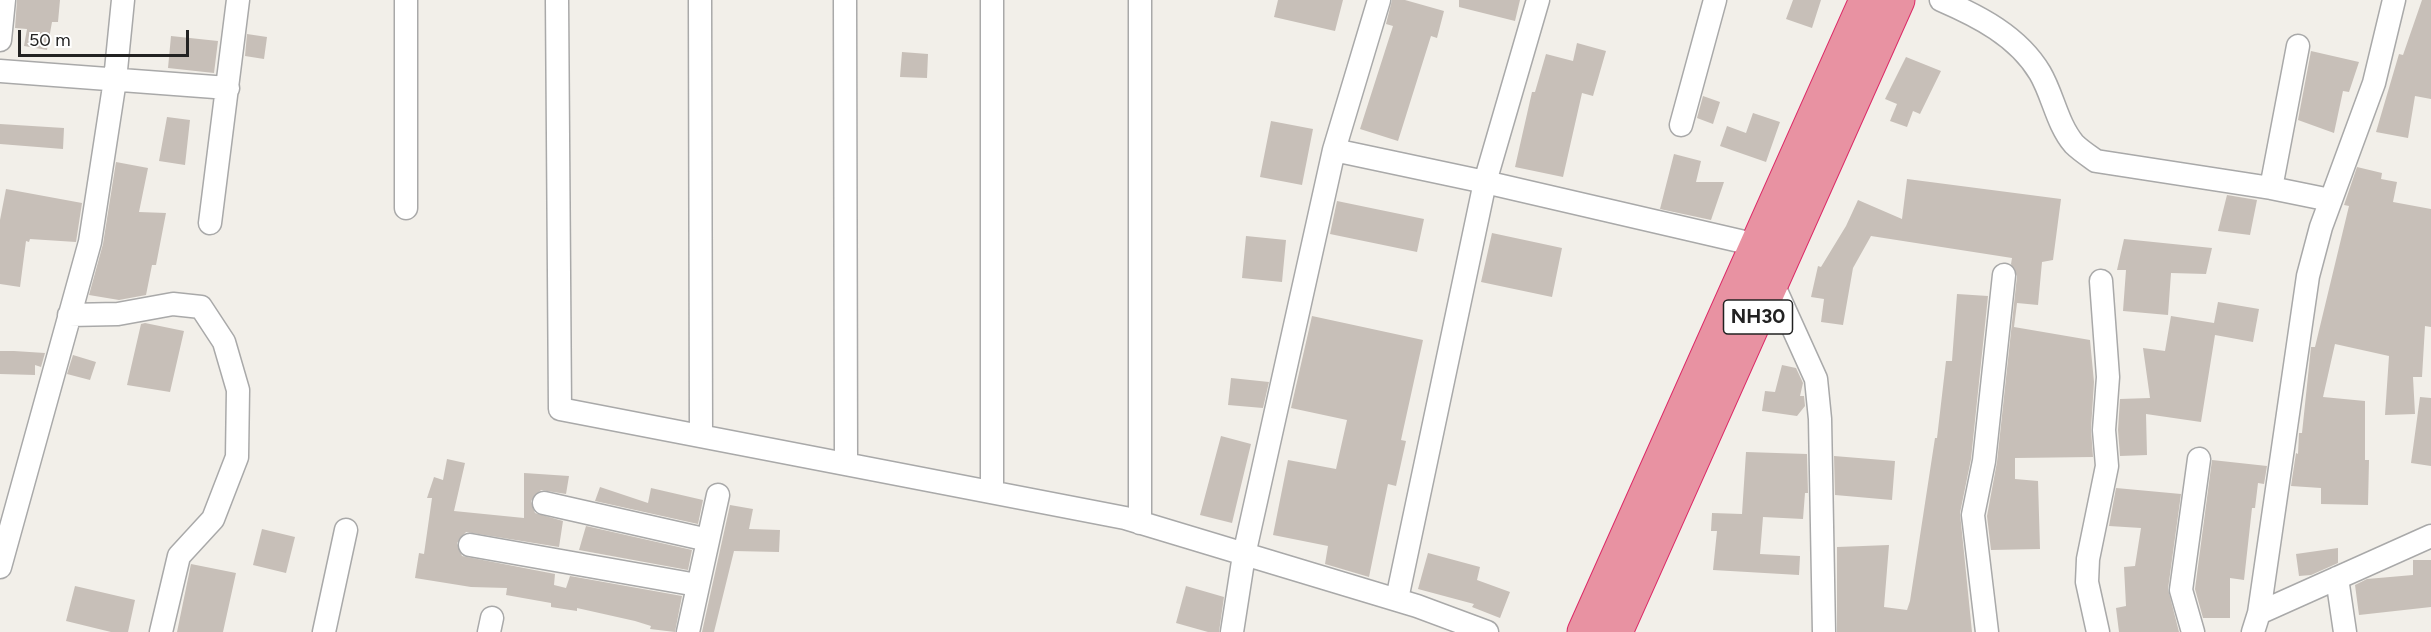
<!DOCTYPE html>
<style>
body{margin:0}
#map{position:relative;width:2431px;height:632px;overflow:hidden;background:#f2efe9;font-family:Figtree,sans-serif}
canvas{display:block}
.scale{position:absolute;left:18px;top:30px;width:171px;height:27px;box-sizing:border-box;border:3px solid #222;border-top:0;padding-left:8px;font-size:18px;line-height:21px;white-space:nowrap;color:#222;-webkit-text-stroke:4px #fff;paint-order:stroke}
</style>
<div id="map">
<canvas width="2431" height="632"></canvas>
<div class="scale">50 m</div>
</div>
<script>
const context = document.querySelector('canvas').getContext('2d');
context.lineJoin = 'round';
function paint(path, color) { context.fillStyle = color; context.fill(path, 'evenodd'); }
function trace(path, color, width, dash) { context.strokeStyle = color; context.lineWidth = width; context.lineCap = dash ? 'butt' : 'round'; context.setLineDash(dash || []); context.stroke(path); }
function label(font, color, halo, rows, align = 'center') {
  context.font = font + ' Figtree,sans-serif'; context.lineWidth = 5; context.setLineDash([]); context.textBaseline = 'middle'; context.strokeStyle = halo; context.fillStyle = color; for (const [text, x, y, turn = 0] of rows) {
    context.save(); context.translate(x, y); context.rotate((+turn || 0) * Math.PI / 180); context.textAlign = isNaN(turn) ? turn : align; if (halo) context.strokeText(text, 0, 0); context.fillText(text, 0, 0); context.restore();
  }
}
paint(new Path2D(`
 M17 0H60L58 22H52L47 50 24 46 27 29 15 28Z
 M1278 0H1343L1335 31 1274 17Z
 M1392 0H1405L1444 11 1437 38 1431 36 1398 141 1360 129 1393 26 1386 24Z
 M1459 0H1520L1515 21 1459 7Z
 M1793 0H1821L1812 28 1786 19Z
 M2422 0H2431V99L2415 96 2408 138 2376 132 2399 54 2403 55Z
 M247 34 267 37 264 59 245 56Z
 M171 36 218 41 214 73 168 68Z
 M1577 43 1606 51 1593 96 1582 93 1563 177 1515 167 1532 92H1535L1546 54 1573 61Z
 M2311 51 2359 62 2349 92 2343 91 2334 133 2298 120Z
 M902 52 928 54 927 78 900 77Z
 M1906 57 1941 71 1920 114 1913 111 1907 127 1890 121 1897 104 1885 99Z
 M1703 96 1720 102 1713 124 1697 118Z
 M1753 113 1780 122 1766 162 1720 146 1727 126 1746 133Z
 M167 117 190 120 185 165 159 161Z
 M1271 121 1313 129 1302 185 1260 177Z
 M0 124 64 128 63 149 0 144Z
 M1674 154 1701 161 1696 182H1724L1711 220 1660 209Z
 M116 162 148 168 139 212 166 213 156 265H152L146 295 119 300 89 295 103 244Z
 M2357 167 2382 173 2381 179 2397 182 2393 202 2431 209V327L2425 326 2422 377H2413L2415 414 2385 415 2389 356 2335 344 2323 397 2365 401V460H2369L2368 505 2321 504V488L2291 486 2296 453 2298 454 2299 433H2302L2311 347H2315L2349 206 2344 205Z
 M1907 179 2061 199 2053 260 2042 262 2038 305 2017 303 2014 327 2090 340 2094 382 2091 429 2093 457 2015 458V479L2038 481 2040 549 1991 550 1987 516 1997 462 2017 276 2011 264 2012 258 1871 236 1853 268 1843 325 1821 322 1824 299 1811 297 1818 266 1821 267 1846 226 1858 200 1902 219Z
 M6 189 82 203 76 242 30 239 29 242 26 241 20 287 0 284V220Z
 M2227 195 2257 200 2250 235 2218 231Z
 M1337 201 1424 219 1417 252 1330 234Z
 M1492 233 1562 248 1552 297 1481 282Z
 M1246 236 1286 240 1282 282 1242 278Z
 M2124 239 2212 248 2206 274 2171 273 2168 315 2123 311 2126 270H2117Z
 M1957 294 1988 296 1971 459 1960 513 1972 632H1837V547L1889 545 1884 607 1907 610 1910 601 1935 438H1937L1946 361H1952Z
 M2218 302 2259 309 2253 342 2215 335 2201 422 2146 414 2147 455 2120 456 2118 430 2120 399 2150 398 2143 348 2165 351 2171 316 2214 323Z
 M1312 316 1423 340 1401 440 1406 441 1396 486 1388 484 1369 577 1325 564 1328 546 1273 535 1288 460 1336 469 1347 420 1291 408Z
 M145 323 184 331 170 392 127 385 141 324Z
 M0 351H14L45 353 41 367 35 365V375L0 374Z
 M73 355 96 362 90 380 67 374Z
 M1782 365 1796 368 1803 383 1800 396H1804L1805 406 1797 416 1762 411 1765 391 1775 392Z
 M1231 378 1269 382 1263 408 1228 405Z
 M2420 397 2431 398V466L2411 463Z
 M1221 436 1251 444 1232 523 1200 515Z
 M1746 452 1807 454 1808 493H1805L1803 519 1763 517 1760 554 1800 556 1799 575 1713 570 1717 531H1711L1712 513 1742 514Z
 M1834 456 1895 461 1892 500 1835 495Z
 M447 459 465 463 454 511 524 518V473L569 476 566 494 541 490 531 501 535 513 563 521 559 547 466 532 457 543 462 556 555 574 554 585 566 588 570 576 682 596 675 632 650 629 651 626 635 621 577 608V611L551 607V603L506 595 507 588 471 587 415 578 419 553 424 554 432 498H427L434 477 443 480Z
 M2212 460 2267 466 2264 484 2258 483 2255 508H2252L2244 580 2230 578V618H2203L2195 589Z
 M600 487 648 503 651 488 703 500 698 524 595 501Z
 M2116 488 2181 494 2168 589 2179 632H2119L2116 608 2126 606 2124 567 2135 566 2141 528 2109 526Z
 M730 505 753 509 749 529 780 530 779 552 734 551 714 632H702Z
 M586 526 692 550 688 570 579 550Z
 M262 529 295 537 286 573 253 565Z
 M2338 548V563L2311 575 2299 576 2296 554Z
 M1428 553 1480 567 1477 580 1510 592 1500 618 1472 607 1474 604 1418 589Z
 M2413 560H2431V607L2359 615 2355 585 2367 579 2413 575Z
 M191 564 236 573 223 632H177Z
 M75 586 135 600 128 632H111L66 621Z
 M1186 586 1224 597 1219 632H1208L1176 623Z`), '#c7bfb8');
const street = new Path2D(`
 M557 0 560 409 1125 518 1417 606 1487 632
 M700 0 701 436
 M845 0 846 464
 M992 0V492
 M1140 0V523
 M1941 0C1978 16 2018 36 2040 73 2053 95 2057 124 2074 144 2080 150 2089 156 2096 161L2271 188 2330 200
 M0 40 4 0
 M0 71 228 88
 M1681 125 1715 0
 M1334 150 1485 182 1757 245
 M2271 188 2298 46
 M406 208V0
 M210 223 238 0
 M1773 284 1816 379 1820 419 1824 632
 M69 315 118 314 173 304 201 307 224 342 238 390 237 457 213 519 179 556 161 632
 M544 503 708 540
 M470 545 697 585
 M0 567 90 242 115 80 123 0
 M2337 578 2345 632
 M1397 599 1485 182 1538 0
 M2259 613 2431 536
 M324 632 346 530
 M489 632 492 618
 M688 632 718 495
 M1232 632 1244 555 1334 150 1379 0
 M1987 632 1973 515 1984 461 2004 275
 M2098 632 2087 582 2088 559 2107 466 2104 430 2108 377 2101 281
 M2193 632 2181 590 2199 459
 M2253 632 2259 613 2308 276 2321 227 2374 83 2394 0`);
const highway = new Path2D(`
 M1584 632 1866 0
 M1616 632 1898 0`);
trace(street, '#a9a9a9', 25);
trace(highway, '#dc2a67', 35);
trace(street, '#fff', 22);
trace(highway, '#e892a2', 33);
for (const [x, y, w] of [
 [1758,317,69]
]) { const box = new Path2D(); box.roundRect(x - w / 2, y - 17, w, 34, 4.5); context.fillStyle = '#fff'; context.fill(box); trace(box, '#222', 1.5); }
label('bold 20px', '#222', null, [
 ["NH30",1758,317]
]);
</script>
